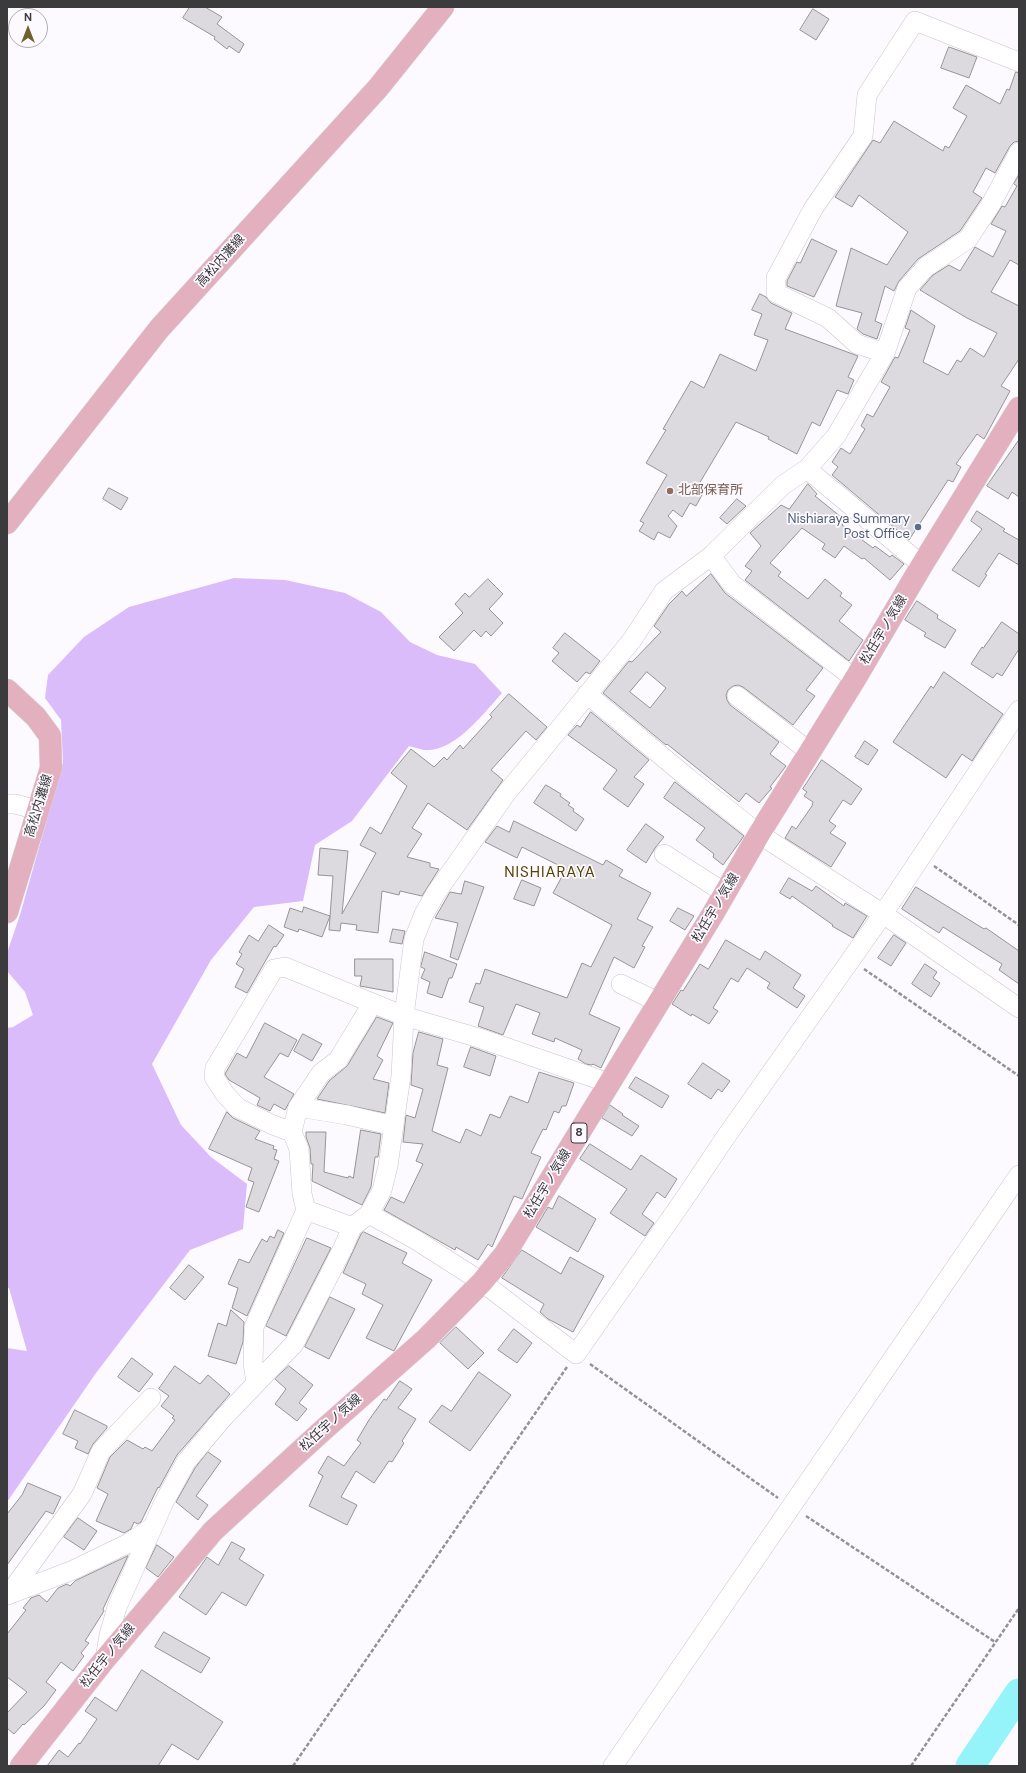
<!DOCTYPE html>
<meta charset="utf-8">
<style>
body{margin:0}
#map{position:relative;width:1026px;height:1773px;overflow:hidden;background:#fcf9ff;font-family:"DM Sans",sans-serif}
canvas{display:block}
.frame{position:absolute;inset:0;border:8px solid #3b3a3d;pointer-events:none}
.north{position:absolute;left:8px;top:8px;width:40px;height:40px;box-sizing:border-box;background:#fcf9ff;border:1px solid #afadb1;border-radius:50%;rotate:0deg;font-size:11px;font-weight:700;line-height:16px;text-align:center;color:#3b3a3d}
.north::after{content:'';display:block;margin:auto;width:14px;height:18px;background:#6f602d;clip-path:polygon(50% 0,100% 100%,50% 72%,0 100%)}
</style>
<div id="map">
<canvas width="1026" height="1773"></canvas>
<div class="frame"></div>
<div class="north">N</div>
</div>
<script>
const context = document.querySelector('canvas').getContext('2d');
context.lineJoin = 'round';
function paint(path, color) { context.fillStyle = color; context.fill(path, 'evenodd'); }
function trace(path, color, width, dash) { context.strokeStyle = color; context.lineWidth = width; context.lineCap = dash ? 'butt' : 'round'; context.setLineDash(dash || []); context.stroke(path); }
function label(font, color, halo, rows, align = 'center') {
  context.font = font + ' "DM Sans","Noto Sans JP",sans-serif'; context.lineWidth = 3.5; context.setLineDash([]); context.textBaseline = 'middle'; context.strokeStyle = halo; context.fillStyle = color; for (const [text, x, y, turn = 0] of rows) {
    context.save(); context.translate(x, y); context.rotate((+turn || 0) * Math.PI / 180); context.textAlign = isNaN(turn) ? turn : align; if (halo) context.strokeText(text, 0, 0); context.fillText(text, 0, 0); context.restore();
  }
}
paint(new Path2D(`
 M234 578 285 580 345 593 381 612 410 642 437 655 475 664 502 693C484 713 454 753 424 750 419 749 414 747 409 746L352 821 315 845 303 901 254 907 211 960 152 1064 181 1125 211 1157 247 1184 243 1229 190 1250 96 1373 7 1502V1348L27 1351 9 1288H7V1028L13 1027 33 1015 25 992 7 971V953L20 915 63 762 61 720 45 698 48 675 84 637 129 607Z`), '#dabcfb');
trace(new Path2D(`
 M970 1766 1019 1693`), '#95f4f9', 29);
const building = new Path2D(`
 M190 7H205L222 17 217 24 244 44 239 53 229 46 227 49 214 39 215 37 183 18Z
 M813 9 829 19 816 40 800 30Z
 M949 47 977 57 969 78 941 68Z
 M1016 72 1019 73V141L1014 142 1010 146 995 173 986 168 973 192 982 198 960 231 918 259 899 281 894 291 885 286 875 321 882 324 877 339 863 334 857 329 862 313 836 306 851 248 887 265 908 232 859 195 852 207 835 197 873 140 880 143 894 121 943 151 945 146 949 148 967 116 953 108 966 85 1000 104 1007 89 1009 90Z
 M1019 175V265L1010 260 991 292 1019 306V359L1001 386 1010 391 984 439 977 434 956 464 961 467 953 482 948 480 909 540 832 475 838 467 832 462 841 448 850 454 865 429 861 426 867 414 873 417 890 387 881 382 895 357 898 358 910 330 905 328 911 310 935 326 923 362 948 375 957 360 961 362 970 348 984 357 997 333 967 318 920 290 933 275 949 265 960 271 975 247 993 257 1006 231 991 224 1002 206 1005 207 1017 186 1014 184Z
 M812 239 837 251 814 297 787 286V281L797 262 800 263Z
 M760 294 766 297 771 303 792 313 785 329 858 356 848 377 854 380 848 394 837 390 820 426 812 422 797 454 768 439 769 437 736 422 696 489 703 493 696 506 690 503 682 517 673 510 668 516 677 526 670 538 658 532 654 540 639 531 644 523 640 521 667 475 646 463 666 430 663 429 691 381 704 388 720 354 756 371 768 340 754 335 762 314 752 310Z
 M1019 440V497L1012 492 1008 499 987 486Z
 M808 484 817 494 815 496 846 521 842 525 873 548 875 546 890 557 892 555 904 564 890 580 864 558 862 559 844 546 835 558 822 549 825 544 802 528 770 563 781 572 778 576 808 599 825 579 842 593 840 596 852 605 839 621 863 640 849 661 745 580 752 571 745 566 761 546 750 533 781 505 789 509Z
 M109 488 128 498 121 510 103 499Z
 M737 499 746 506 727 524 720 518Z
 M977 511 1005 529 1003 531 1019 540V565L999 553 985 574 987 575 979 587 952 570 982 529 971 521Z
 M711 574 725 593 823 668 806 690 815 696 793 725 743 687 738 685 733 686 728 690 726 695 727 700 730 705 779 742 770 754 786 766 770 787 772 788 759 803 746 793 739 802 667 744 666 745 603 693 629 661 632 662 661 632 654 626 669 604 682 591 686 596ZM647 672 666 688 650 708 630 692Z
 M488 579 503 594 489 609 503 623 491 636 486 631 481 637 474 630 454 651 439 637 463 613 455 604 465 593 469 597Z
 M917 601 938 615 937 618 956 630 945 648 924 636 926 633 905 620Z
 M1002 622 1019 634V649L1002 676 997 673 993 678 971 664 982 647 983 648Z
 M565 633 600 661 590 674 586 672 577 682 552 661 559 653 553 648Z
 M944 672 1003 714 972 761 962 754 946 778 893 742 931 686 933 688Z
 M509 694 547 727 536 740 526 731 491 770 503 780 467 830 428 803 412 828 422 834 407 857 430 863V867L439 869 422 896 400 891 399 895 382 891 378 933 356 930 357 925 341 923 340 931 329 930 333 876 318 875 320 848 348 851 342 914 376 853 360 845 370 827 381 834 407 786 391 773 411 749 434 767 444 757 447 760 460 745 463 749 492 717 490 715Z
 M591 712 649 760 634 777 644 784 628 807 603 789 617 770 568 735 577 725 580 727Z
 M865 741 878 750 868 765 855 757Z
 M822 760 862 789 851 805 843 800 829 821 836 826 830 833 846 843 831 867 785 838 792 826 796 829 812 806 813 802 804 796 807 792 803 789Z
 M675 782 744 836 723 865 713 857 714 854 696 840 705 828 664 798Z
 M546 785 561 794 560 796 570 803 568 805 574 809 573 811 584 819 576 831 534 803Z
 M514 821 603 865 606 860 623 870 619 876 651 893 637 919 653 927 642 946 645 947 634 968 614 957 589 1014 620 1028 601 1068 593 1064 592 1065 586 1064 578 1059 582 1050 555 1038 554 1042 532 1034 540 1013 516 1004 503 1035 478 1026 484 1007 469 1002 476 983 480 984 485 969 567 998 582 963 591 967 612 925 553 893 566 869 522 847 517 858 485 842 497 826 509 832Z
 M646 824 664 837 655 848 646 863 627 850Z
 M789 878 812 891 816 886 844 906 845 903 867 916 853 938 832 926 833 925 792 896 790 899 780 893Z
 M522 880 541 888 534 906 514 899Z
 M465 881 484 887 458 960 450 957 458 923 435 918 450 892 461 894Z
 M916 887 984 929 986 928 1019 951V984L999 970 1002 964 943 927 939 933 902 909Z
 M304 907 330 916 322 937 299 929 298 932 284 927 290 908 302 912Z
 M678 908 694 916 685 930 670 921Z
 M269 925 284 935 276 947 274 946 247 993 235 987 244 969 236 964 242 954 239 952 249 935 258 941Z
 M393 929 405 931 402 944 390 942Z
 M894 935 906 943 891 966 878 958Z
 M726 940 760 960 765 951 801 975 793 988 805 996 797 1008 767 988 770 983 747 968 738 982 731 978 713 1008 718 1011 709 1024 692 1014 691 1016 672 1004 681 990 683 991 700 964 708 969Z
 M425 952 457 964 452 978H449L442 998 427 993 430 982 421 978 425 969 421 967Z
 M355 959H393V992L360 986 362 976H355Z
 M925 964 937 972 933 978 940 983 931 997 912 984Z
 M377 1017 393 1023 377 1056 383 1060 373 1079 389 1083 385 1113 317 1099 329 1081 347 1066Z
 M265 1023 297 1040 288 1057 280 1053 264 1077 294 1094 285 1110 274 1104 270 1111 257 1105 260 1098 229 1080 225 1074 237 1053 246 1058Z
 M419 1032 443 1039 437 1065 448 1068 432 1131 460 1143 466 1129 481 1136 490 1114 500 1118 510 1096 528 1103 539 1072 574 1083 566 1106H562L559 1113 554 1111 546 1130 543 1129 531 1153 541 1157 522 1199 514 1196 492 1247 488 1244 478 1260 456 1247 455 1250 384 1210 391 1197 404 1203 423 1164 416 1161 423 1144 403 1142 406 1115 415 1118 423 1089 411 1085 413 1053Z
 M303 1034 322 1044 312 1061 294 1051Z
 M471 1047 496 1056 490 1076 464 1067Z
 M703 1063 730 1081 722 1092 718 1089 711 1099 688 1084Z
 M636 1077 669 1096 662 1108 629 1088Z
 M610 1105 623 1114 622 1115 639 1126 632 1136 602 1118Z
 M227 1112 233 1118 260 1131 255 1139 274 1146 273 1149 277 1150 274 1159 279 1161 259 1212 246 1207 254 1182 248 1180 252 1168 209 1149Z
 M361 1130 381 1134 378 1157H375L371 1187 362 1205 312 1181 313 1164H311L310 1148 306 1137V1132H326L324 1172 348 1178 349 1176 353 1178Z
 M590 1144 631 1170 641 1155 677 1179 665 1198 657 1192 642 1214 654 1223 645 1236 610 1213 627 1189 580 1159Z
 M559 1196 596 1219 578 1252 536 1227 548 1207 552 1209Z
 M278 1230 284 1233 247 1316 232 1308 238 1288 228 1284 239 1259 249 1263 262 1239 267 1242 270 1236 274 1238Z
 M364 1232 407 1253 402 1263 432 1280 394 1351 366 1338 383 1305 362 1294 366 1284 343 1273 361 1234Z
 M307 1238 331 1248 286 1336 266 1326Z
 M522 1250 561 1274 570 1257 604 1276 573 1332 548 1319 540 1312 544 1304 502 1278Z
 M189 1265 204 1277 185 1300 170 1288Z
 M330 1297 355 1309 329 1359 305 1347Z
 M231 1310 244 1322 243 1342 236 1364 208 1356 218 1323 226 1326Z
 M456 1327 484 1353 468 1369 440 1343Z
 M514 1329 532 1343 517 1363 498 1350Z
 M132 1358 153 1374 139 1392 118 1377Z
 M175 1366 200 1384 208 1375 230 1394 177 1455 159 1488 158 1487 141 1522 138 1524 134 1522 131 1529 124 1533 96 1521 108 1494 97 1488 110 1457 127 1440 143 1449 145 1447 152 1451 175 1420 172 1418 174 1416 161 1406 169 1396 159 1389Z
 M289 1366 313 1385 299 1403 307 1409 297 1421 275 1404 286 1389 275 1379Z
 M479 1372 511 1395 470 1451 429 1422 442 1405 451 1411Z
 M400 1381 412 1389 398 1408 416 1419 402 1441 404 1443 392 1462 389 1461 374 1483 356 1471 341 1497 357 1505 347 1525 309 1506 323 1476 318 1473 328 1456 344 1466 361 1443 357 1440 369 1420 384 1399 386 1400Z
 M75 1410 107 1426V1428L93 1444 88 1454 75 1448 78 1441 63 1434Z
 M208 1452 221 1461 196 1496 208 1505 198 1520 176 1502 195 1468Z
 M28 1483 61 1497 53 1514 46 1511 7 1565V1514L22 1495Z
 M78 1518 97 1531 84 1550 64 1537Z
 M232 1542 245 1549 239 1559 264 1575 246 1606 222 1592 206 1615 179 1597 207 1557 218 1565Z
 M157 1545 174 1557 158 1577 146 1568Z
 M128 1556 103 1609 104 1611 85 1641 89 1643 81 1653 84 1656 73 1671 61 1662 46 1682 56 1690 44 1706 24 1725 23 1724 14 1734 7 1728V1713L27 1692 7 1677V1634L26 1610 23 1608 31 1598 39 1595 47 1602 58 1588 67 1584 70 1586 75 1581Z
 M164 1632 210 1658 201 1673 155 1647Z
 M142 1670 223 1722 198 1760 172 1744 158 1766H47L59 1750 68 1757 79 1743 80 1744 97 1719 85 1711 95 1697 116 1711Z`);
paint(building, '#dcd9df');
trace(building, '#969399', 1);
const minor = new Path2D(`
 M885 353 857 344 828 318 776 293V278L813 209 863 136 867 95 915 21 1019 62
 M807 469 836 436 885 353 907 288 926 267 968 239 991 204 1019 152
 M711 556 732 584 855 679
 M587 694 688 778 759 834 883 914 1019 1008
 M737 696 810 752
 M7 804H15L38 810
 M664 854 725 893
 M621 984 658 1002
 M298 1107 321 1073 338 1060 372 1004
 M394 1126 347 1115 298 1107 292 1132 273 1125 238 1108 225 1094 214 1077 215 1068 274 969 285 967 404 1016 479 1038 609 1083
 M292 1132 299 1149 302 1194 306 1210 352 1227
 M369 1214 416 1240 482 1282 576 1354 687 1195 725 1138 883 914 1019 710
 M256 1383 253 1363 254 1327 306 1210
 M9 1594 82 1494 101 1451 151 1398
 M8 1595 73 1570 129 1543 153 1527
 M105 1659 109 1635 117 1607 164 1502 186 1462 222 1419 294 1344 343 1248 352 1227 369 1214 382 1190 388 1166 401 1076 404 1016 414 939 424 914 436 893 505 795 632 640 664 591 711 556 783 485 807 469 922 565
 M613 1766 1019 1175`);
const major = new Path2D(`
 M7 523 159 329 378 88 443 7
 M7 690 36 717 50 736 51 768 7 912
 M21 1766 105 1659 213 1531 322 1431 426 1339 482 1282 505 1254 714 912 759 834 855 679 922 565 1019 408`);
trace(minor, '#c9c6cc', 20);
trace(major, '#d8d8d8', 23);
trace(new Path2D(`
 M934 866 1019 925
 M864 969 1019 1076
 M590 1364 778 1498
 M806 1516 995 1642
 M293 1766 567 1367
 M911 1766 1019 1608`), '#949296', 2.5, [4, 2]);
trace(minor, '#fff', 19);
trace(major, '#e3b0bf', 22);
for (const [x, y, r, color] of [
 [670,491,4,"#8d6e63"],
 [918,527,4,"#5c6f8a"]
]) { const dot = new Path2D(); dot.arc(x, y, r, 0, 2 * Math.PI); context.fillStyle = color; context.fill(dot); trace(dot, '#fcf9ff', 1.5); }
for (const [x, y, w] of [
 [579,1133,16]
]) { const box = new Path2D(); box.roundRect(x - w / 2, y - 10, w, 20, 3); context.fillStyle = '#fcf9ff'; context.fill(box); trace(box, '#3b3a3d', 1); }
label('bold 12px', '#3b3a3d', null, [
 ["8",579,1133]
]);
label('13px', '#3b3a3d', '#fcf9ff', [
 ["高松内灘線",221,261,-48],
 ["松任宇ノ気線",884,630,-59],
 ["高松内灘線",39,806,-73],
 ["松任宇ノ気線",716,908,-59],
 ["松任宇ノ気線",548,1184,-59],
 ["松任宇ノ気線",331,1423,-42],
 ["松任宇ノ気線",108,1656,-51]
]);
label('13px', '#785e54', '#fcf9ff', [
 ["北部保育所",678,491]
], 'left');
label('13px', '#4e5e75', '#fcf9ff', [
 ["Nishiaraya Summary",910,520],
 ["Post Office",910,535]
], 'right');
context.letterSpacing = '1px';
label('15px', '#544300', '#fcf9ff', [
 ["NISHIARAYA",550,873]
]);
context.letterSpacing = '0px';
</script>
